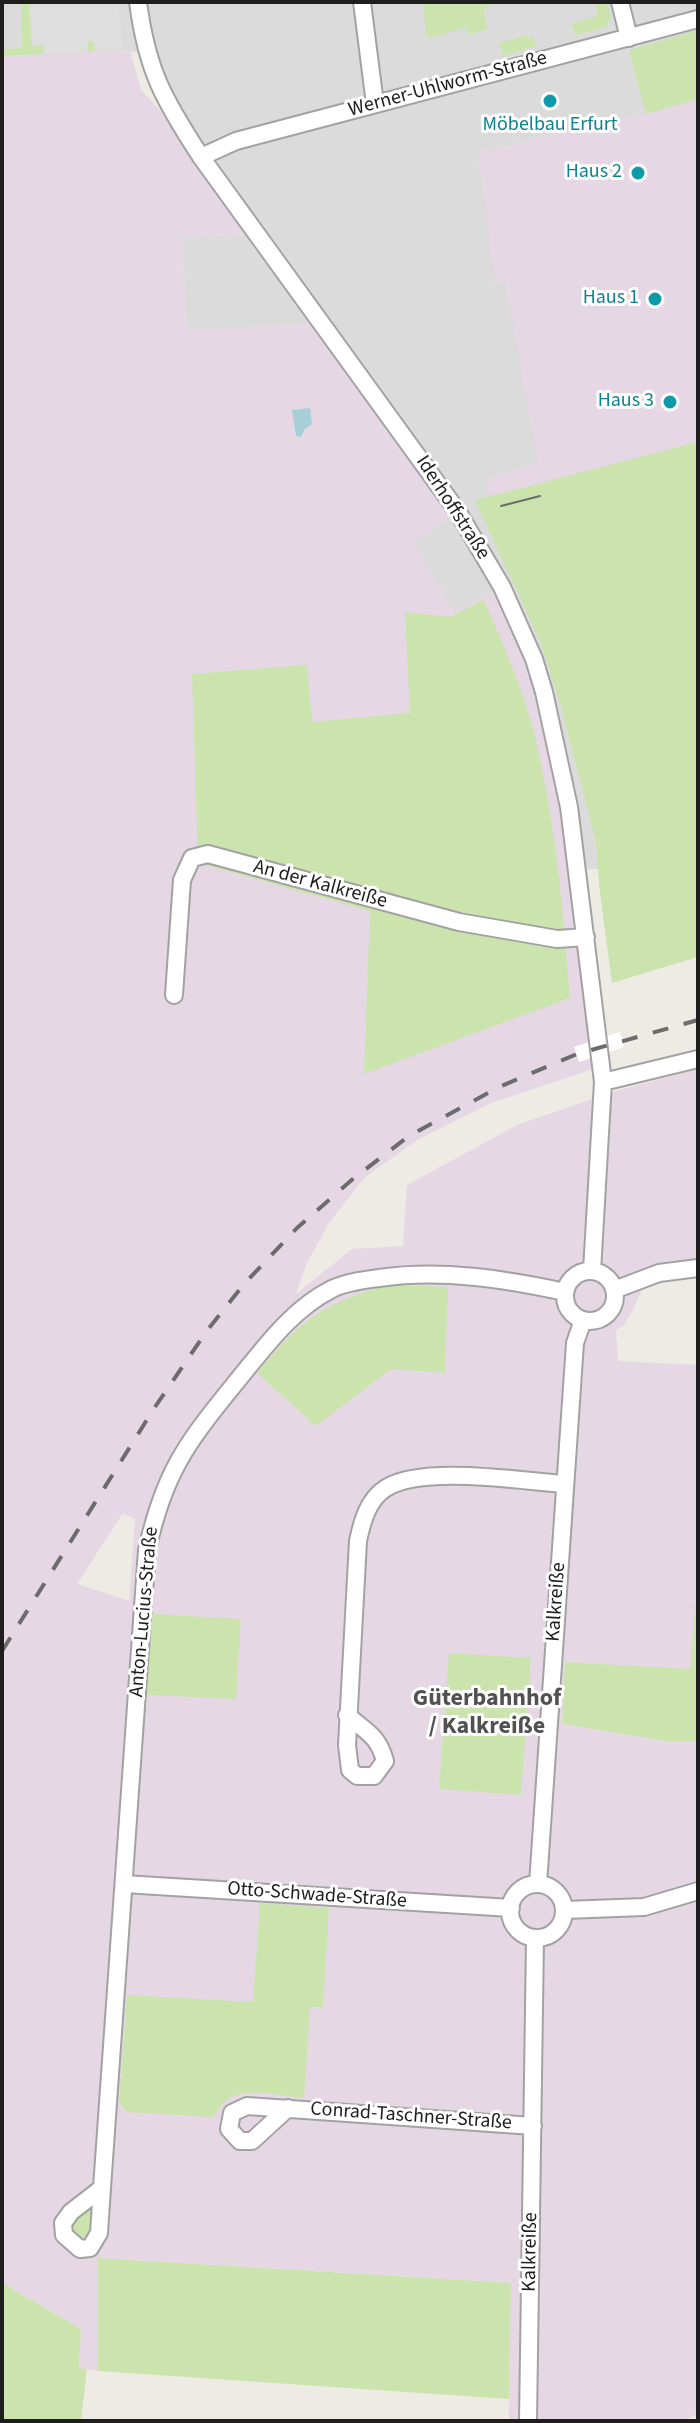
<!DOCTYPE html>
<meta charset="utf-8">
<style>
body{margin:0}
#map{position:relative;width:700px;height:2423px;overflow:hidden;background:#eeeae4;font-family:"Source Sans 3",sans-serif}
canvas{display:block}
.frame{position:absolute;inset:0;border:4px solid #1e1e1e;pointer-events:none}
</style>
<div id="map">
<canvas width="700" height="2423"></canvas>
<div class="frame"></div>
</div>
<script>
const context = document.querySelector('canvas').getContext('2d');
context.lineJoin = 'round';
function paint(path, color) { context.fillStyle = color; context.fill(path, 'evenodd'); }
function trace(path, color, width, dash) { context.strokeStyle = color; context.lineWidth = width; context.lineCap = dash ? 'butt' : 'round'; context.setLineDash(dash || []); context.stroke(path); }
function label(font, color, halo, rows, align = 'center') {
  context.font = font + ' "Source Sans 3",sans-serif'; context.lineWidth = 6; context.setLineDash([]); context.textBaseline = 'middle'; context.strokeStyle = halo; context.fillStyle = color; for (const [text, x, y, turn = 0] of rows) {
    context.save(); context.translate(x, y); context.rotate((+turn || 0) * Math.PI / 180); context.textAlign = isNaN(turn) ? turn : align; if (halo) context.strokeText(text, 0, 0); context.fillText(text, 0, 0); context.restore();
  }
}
paint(new Path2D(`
 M2 2H698V870L587 869 552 690 541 656 509 584 465 508 207 152 174 102 154 56 126 50 2 56Z
 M246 234 311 324 187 331 182 238Z
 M451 517 495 591 454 613 412 542Z`), '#dcdbdb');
paint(new Path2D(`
 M126 50H130L141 90 160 110 246 234 182 238 187 331 311 324 451 517 413 542 454 612 495 591 526 662 536 694 560 809 571 877 593 1069 491 1103 417 1140 364 1178 329 1223 306 1265 296 1294 352 1249 403 1246 407 1185 517 1125 616 1091 698 1069V1277L666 1280 642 1289 632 1312 623 1326 616 1330 618 1361 698 1365V1569L690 1670 566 1662 562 1724 665 1741 698 1742V2413L685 2421H509L510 2283 99 2258 98 2371 79 2368 81 2329 2 2283V56ZM123 1513 135 1519 129 1601 77 1584Z
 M698 99V441L489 497 486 479 538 464 505 281 495 282 478 152 646 114Z`), '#e6d7e4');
paint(new Path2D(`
 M21 2H29L33 45 88 51V41L94 40 95 51 126 50 2 56V49L22 48Z
 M423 2H496L483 10 488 29 469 35 466 27 429 38 426 35Z
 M595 2H607L611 17 606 27 575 35 572 23 598 16Z
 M698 30V99L646 114 629 50Z
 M526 35 527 38 533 36 536 46 503 56 499 43Z
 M698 442V957L612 983 599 885 596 842 560 703 540 641 475 500Z
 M484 600C503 645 524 690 535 737 556 823 563 910 570 998L364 1074 370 911 198 863 192 674 307 665 312 722 410 713 405 612 449 617Z
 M388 1285 448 1287 445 1373 391 1369 316 1426 257 1373C303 1319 319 1305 388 1285Z
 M698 1569V1742L665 1741 562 1724 565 1662 690 1669Z
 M153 1614 241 1619 236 1699 147 1695Z
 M449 1653 531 1658 521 1795 439 1789Z
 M260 1903 329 1908 323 2007H310L304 2098C281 2096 248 2086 228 2099 220 2104 219 2112 212 2117L127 2112 119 2103 127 1995 253 2002Z
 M94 2204 89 2234 81 2239 70 2231 71 2222Z
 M98 2258 511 2283 509 2399 98 2371Z
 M2 2283 81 2329 79 2368 87 2369 81 2421H2Z`), '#cbe4ae');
paint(new Path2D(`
 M29 2H116L121 21 123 49 95 51 94 41H88V51L44 55 43 45H32Z`), '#dedede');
paint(new Path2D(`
 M310 408 312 424 305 429 301 437 296 436 292 410Z`), '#a8cfd8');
paint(new Path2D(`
 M620 1032 624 1047 579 1062 574 1047Z`), '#fff');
const minor = new Path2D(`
 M138 2C147 71 164 100 201 157L458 512 502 587 534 659 544 692 569 807 603 1082 592 1271
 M362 2 375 104
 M620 2 629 38
 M201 157 236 141 698 19
 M174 995 182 880 192 858 208 854 459 922 557 939 586 937
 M603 1082 698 1059
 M565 1296a25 25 0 1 1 50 0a25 25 0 1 1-50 0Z
 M614 1290 659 1273 698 1268
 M347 1715C366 1732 378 1735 385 1761L374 1776H357L350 1770 347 1745 358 1541C362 1522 368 1499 386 1488 423 1465 520 1481 565 1484
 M124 1884 511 1908
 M538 1884 575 1343 583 1320
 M510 1911a27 27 0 1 1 54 0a27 27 0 1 1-54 0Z
 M565 1910 644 1907 698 1891
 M288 2108 252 2141H240L229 2129 232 2113 247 2106 533 2126
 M102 2188 99 2233 90 2248 80 2249 64 2235 63 2223 71 2212 102 2188 147 1550C164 1474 185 1445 233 1386 262 1351 290 1310 332 1289 346 1282 364 1280 379 1278 442 1269 504 1279 565 1292
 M528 2421 535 1939`);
trace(minor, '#a2a2a2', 20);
trace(minor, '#fff', 16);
trace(new Path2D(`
 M501 506 540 496`), '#6c6c6c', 2);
trace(new Path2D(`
 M2 1651 155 1407 206 1332 244 1284 297 1228 354 1178 409 1136 499 1087 577 1054 698 1020`), '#6c6c6c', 4, [16, 16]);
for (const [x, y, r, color] of [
 [550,101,8,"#0f9aa8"],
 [638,173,8,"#0f9aa8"],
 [655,299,8,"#0f9aa8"],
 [670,402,8,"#0f9aa8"]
]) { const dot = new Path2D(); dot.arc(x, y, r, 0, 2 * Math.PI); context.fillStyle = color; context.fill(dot); trace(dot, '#fff', 3); }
label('20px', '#1e1e1e', '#fff', [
 ["Werner-Uhlworm-Straße",448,85,-15],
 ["Iderhoffstraße",452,508,57],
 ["An der Kalkreiße",320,885,15],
 ["Kalkreiße",557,1602,-86],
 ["Anton-Lucius-Straße",145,1612,-85],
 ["Otto-Schwade-Straße",317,1896,4],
 ["Conrad-Taschner-Straße",411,2117,4],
 ["Kalkreiße",531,2252,-89]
]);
label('20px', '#0d838f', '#fff', [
 ["Möbelbau Erfurt",550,126,"center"],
 ["Haus 2",622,173],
 ["Haus 1",639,299],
 ["Haus 3",654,402]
], 'right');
label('bold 24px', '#515151', '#fff', [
 ["Güterbahnhof",487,1700],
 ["/ Kalkreiße",487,1728]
]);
</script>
